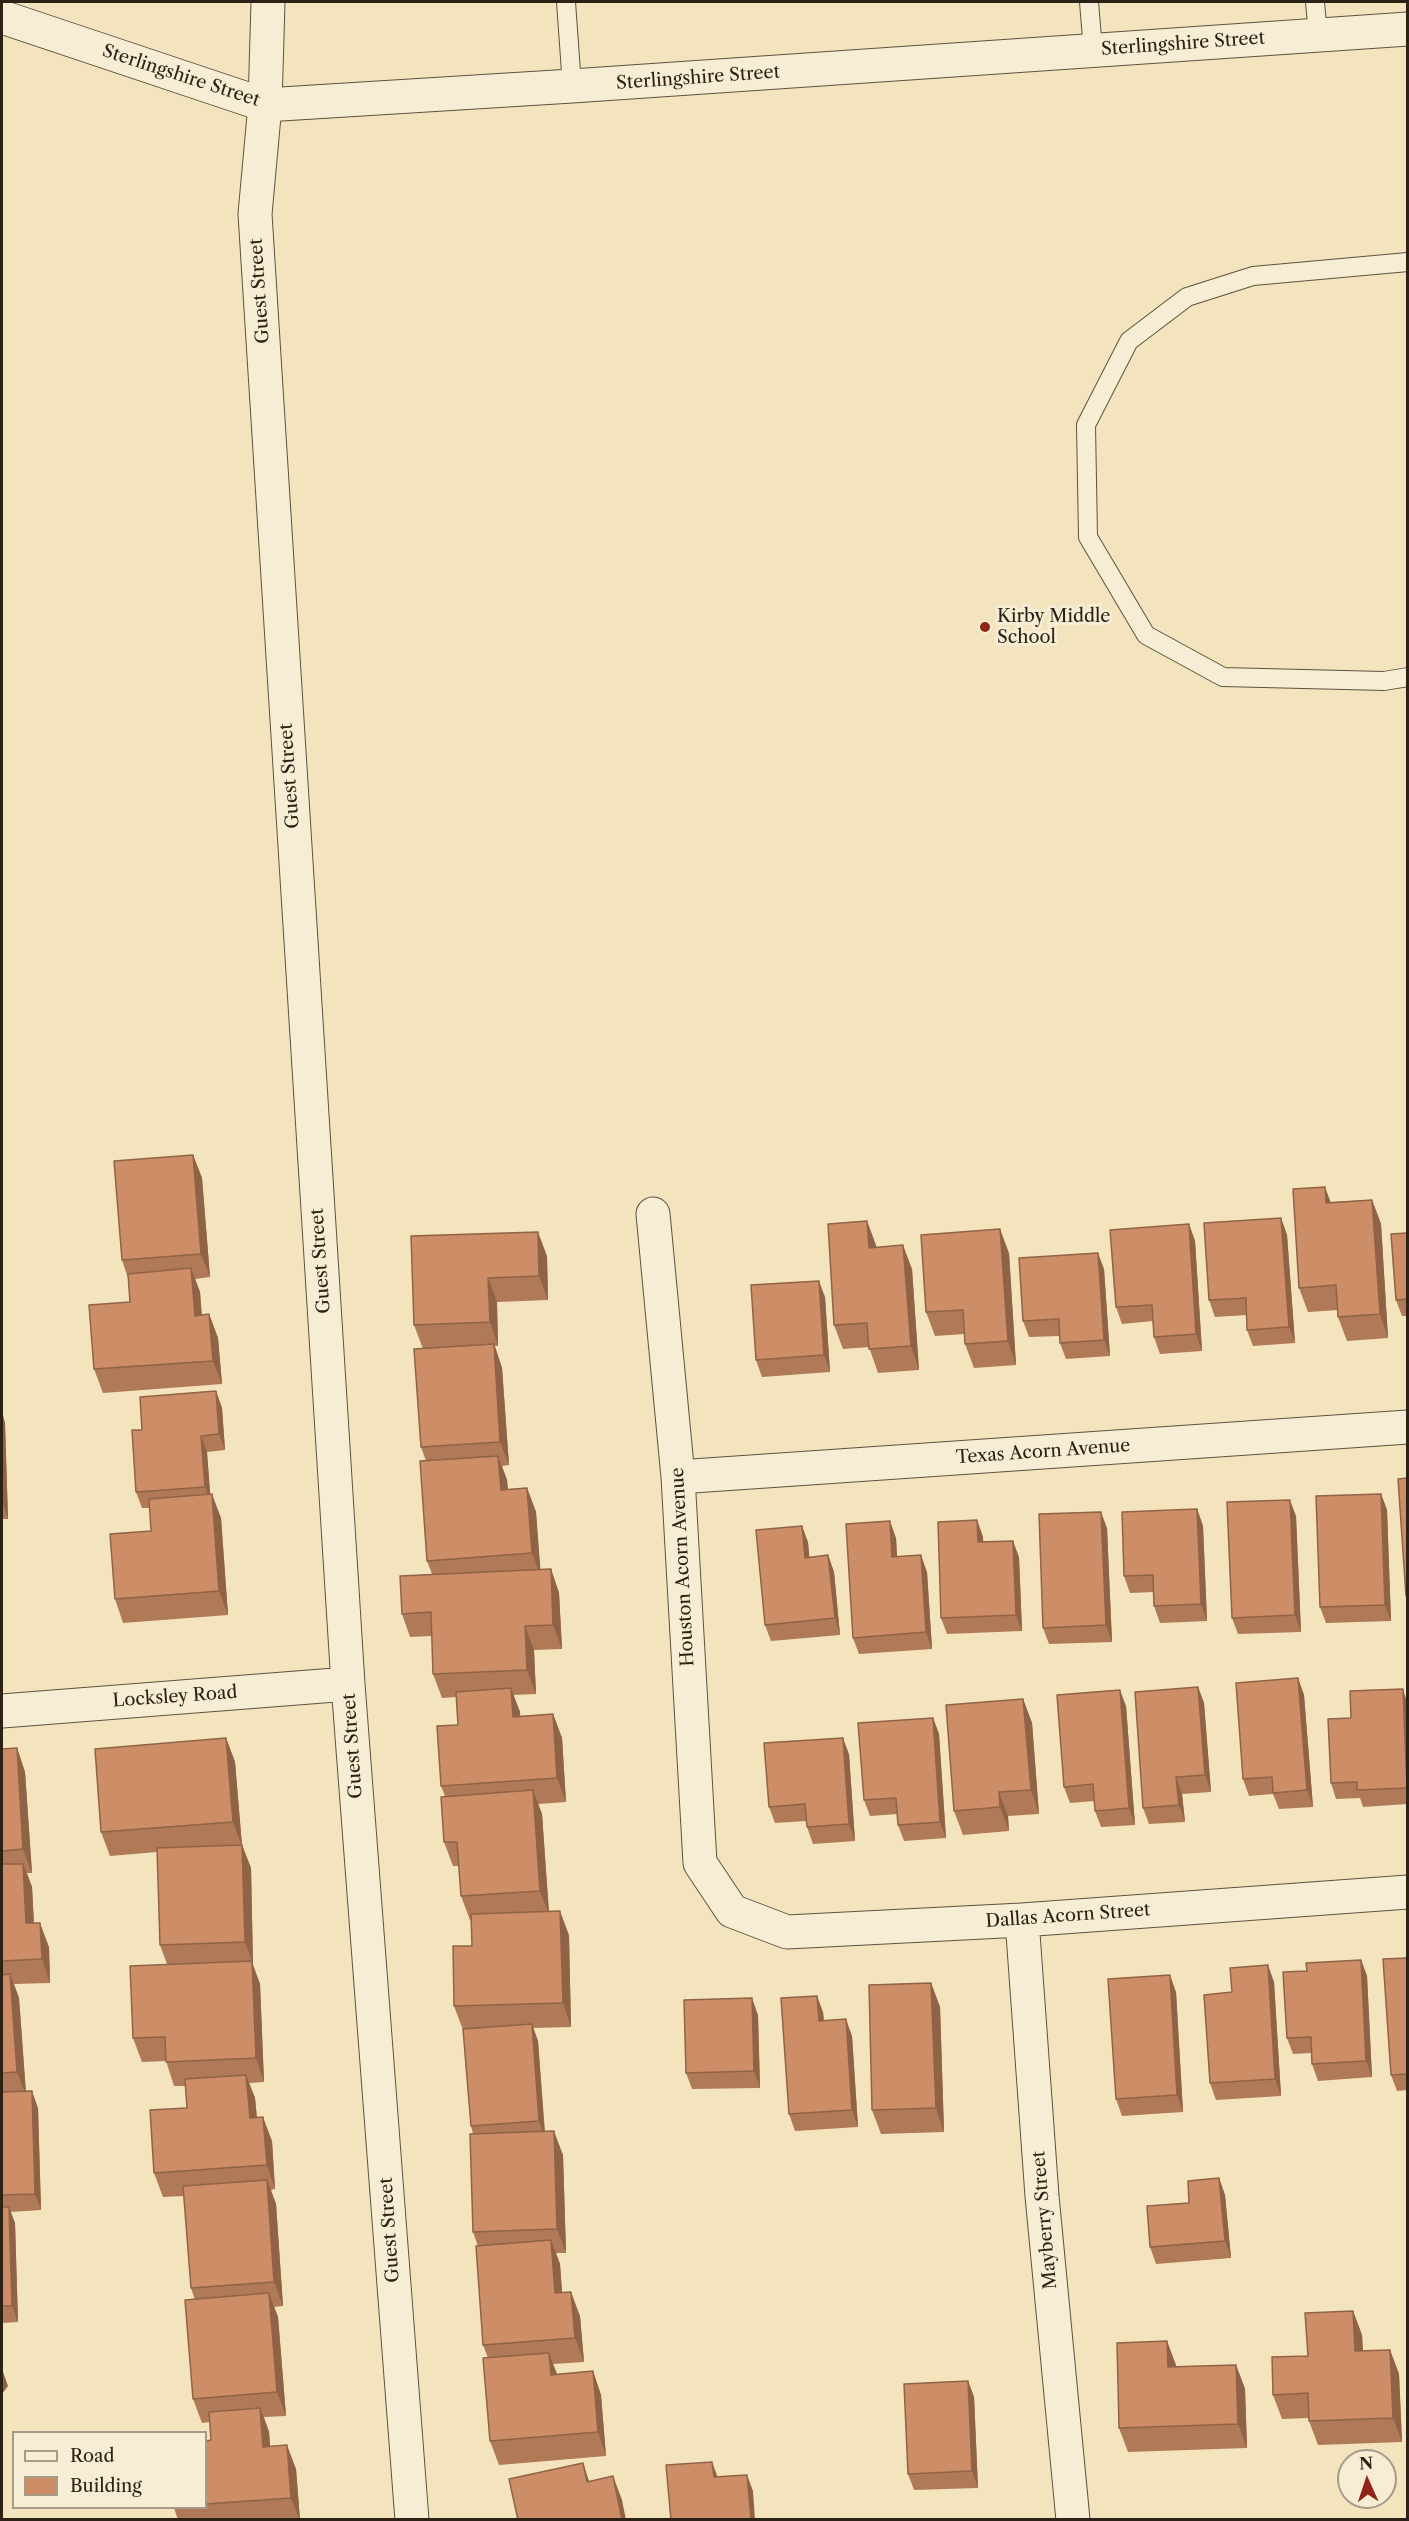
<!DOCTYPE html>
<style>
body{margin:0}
#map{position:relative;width:1409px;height:2521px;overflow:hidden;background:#f3e4be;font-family:"Libre Caslon Text",serif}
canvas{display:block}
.frame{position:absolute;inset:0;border:3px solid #2b2114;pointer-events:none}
.legend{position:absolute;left:12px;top:2431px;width:195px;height:78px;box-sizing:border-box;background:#f7edd5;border:2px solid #a59b88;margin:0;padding:8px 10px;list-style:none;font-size:18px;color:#2b2114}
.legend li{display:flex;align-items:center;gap:12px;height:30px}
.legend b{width:30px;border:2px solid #a59b88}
.north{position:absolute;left:1337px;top:2449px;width:60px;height:60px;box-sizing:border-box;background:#f7edd5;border:2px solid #a59b88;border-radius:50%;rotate:357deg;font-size:16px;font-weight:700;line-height:24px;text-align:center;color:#2b2114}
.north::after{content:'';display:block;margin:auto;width:21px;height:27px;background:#8f2418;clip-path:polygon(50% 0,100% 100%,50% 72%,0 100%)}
</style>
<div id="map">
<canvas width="1409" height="2521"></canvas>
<div class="frame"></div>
<ul class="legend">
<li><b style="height:8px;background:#f7edd5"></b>Road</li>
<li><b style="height:16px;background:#cd8d66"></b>Building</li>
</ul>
<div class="north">N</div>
</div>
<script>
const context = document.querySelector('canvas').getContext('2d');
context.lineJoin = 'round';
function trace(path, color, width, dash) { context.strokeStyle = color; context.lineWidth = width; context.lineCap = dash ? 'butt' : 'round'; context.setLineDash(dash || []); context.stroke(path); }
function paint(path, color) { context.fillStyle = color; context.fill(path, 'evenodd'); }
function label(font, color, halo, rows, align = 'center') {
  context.font = font + ' "Libre Caslon Text",serif'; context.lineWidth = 6; context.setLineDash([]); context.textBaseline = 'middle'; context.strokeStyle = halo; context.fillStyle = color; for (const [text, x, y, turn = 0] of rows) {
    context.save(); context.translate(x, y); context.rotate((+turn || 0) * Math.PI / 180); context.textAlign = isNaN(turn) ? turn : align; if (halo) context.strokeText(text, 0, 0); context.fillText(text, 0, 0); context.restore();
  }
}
const service = new Path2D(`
 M566 2 572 86
 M1089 2 1093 50
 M1315 2 1318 35
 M1408 262 1253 276 1187 297 1129 341 1086 425 1088 537 1146 635 1223 677 1384 681 1408 677`);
const minor = new Path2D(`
 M268 2 265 105 255 214 348 1684 412 2520
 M2 17 265 105 572 86 1408 29
 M653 1214 678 1477 700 1863 732 1911 787 1932 1022 1920 1408 1892
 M678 1477 1408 1427
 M2 1711 348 1684
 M1022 1920 1042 2196 1073 2520`);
trace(service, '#5d523e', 20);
trace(minor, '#5d523e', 35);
trace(service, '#f7edd5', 18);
trace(minor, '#f7edd5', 33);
paint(new Path2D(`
 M193 1155 202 1178 210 1277 195 1279 200 1292 202 1315 209 1314 218 1338 222 1384 103 1393 94 1369 130 1302 128 1278 122 1260Z
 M1372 1200 1381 1224 1388 1338 1347 1341 1338 1317V1310L1308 1312 1299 1288 1330 1202Z
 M1281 1218 1287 1235 1295 1343 1253 1346 1247 1330V1315L1215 1317 1209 1300Z
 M867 1221 876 1247 912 1269 919 1370 878 1373 869 1347 843 1349 834 1325Z
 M1189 1224 1195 1241 1202 1351 1160 1354 1154 1337 1153 1321 1122 1324 1116 1307Z
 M1407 1233V1316H1402L1396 1300Z
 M411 1236 547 1256 548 1300 497 1302 498 1346H495L502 1368 509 1465 502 1466 507 1480 508 1490 527 1488 536 1512 540 1569H551L559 1593 562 1649 534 1650 536 1694 513 1695 520 1712V1716L553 1714 562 1738 566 1802 538 1804 542 1814 549 1911 569 1935 571 2027 533 2028 538 2041 545 2132 563 2155 566 2253H556L560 2264 562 2293 580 2316 584 2362 553 2364 557 2374 593 2371 601 2395 606 2456 499 2465 490 2441 488 2358 483 2345 478 2246 473 2232V2134L471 2126 463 2030 454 2006 472 1946 471 1920H470L461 1896 459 1866H453L444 1842 445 1796 441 1786 458 1725 456 1697 442 1698 433 1674 432 1636 410 1637 402 1614 432 1574 427 1561 426 1461 421 1447 423 1349 414 1325Z
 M1009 1253 1016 1365 974 1368 965 1344 964 1334 935 1336 926 1312Z
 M1104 1269 1110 1356 1066 1359 1060 1343V1336L1029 1337 1023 1321Z
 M825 1297 830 1372 762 1377 756 1360Z
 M216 1391 222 1408 225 1450 207 1452 210 1494 221 1518 228 1615 123 1623 115 1599 151 1531 150 1508H142L136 1492 142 1430Z
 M2 1412 5 1423 8 1519H2Z
 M1381 1494 1387 1510 1391 1621 1326 1623 1320 1607Z
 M1197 1509 1203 1526 1207 1621 1160 1623 1154 1606V1592L1130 1593 1124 1576Z
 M1296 1516 1301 1632 1238 1634 1232 1618Z
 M977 1520 983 1537V1542L1019 1557 1022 1631 947 1634 941 1618Z
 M1107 1528 1112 1642 1049 1644 1043 1628Z
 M896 1538 897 1557 927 1572 932 1649 859 1654 853 1638Z
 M808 1542 809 1557 828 1555 834 1572 840 1635 771 1641 765 1625Z
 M1298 1678 1304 1695 1313 1807 1279 1809 1273 1794 1249 1796 1243 1779Z
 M1198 1687 1204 1703 1211 1792 1182 1794 1185 1822 1149 1824 1143 1808Z
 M1023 1699 1032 1723 1039 1814 1008 1816 1009 1831 963 1835 954 1811Z
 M1407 1702V1804L1363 1807 1360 1798 1336 1799 1331 1783 1351 1718Z
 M1126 1706 1135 1825 1101 1827 1095 1811 1094 1801 1070 1803 1064 1787Z
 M933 1718 939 1734 946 1838 904 1841 898 1825 897 1814 870 1816 864 1800Z
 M226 1738 235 1762 242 1845 251 1868 253 1965 260 1984 264 2082 249 2083 255 2098 257 2118 272 2141 275 2189 271 2190 276 2204 283 2306 274 2307 278 2317 286 2416 264 2417 269 2432 270 2446 296 2469 300 2520H178L174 2508H206V2441L211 2440 210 2422 202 2423 193 2399 195 2300 191 2288 184 2196 163 2197 154 2173 187 2108 185 2086H174L166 2061 142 2062 133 2038 167 1964 160 1945 157 1852 110 1856 101 1832Z
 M17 1748 25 1772 32 1873H27L32 1887 34 1923 49 1947 50 1983 14 1984 19 1998 26 2092 38 2108 41 2210 10 2212 15 2223 18 2322 2 2323V1749Z
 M849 1754 855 1841 813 1844 807 1827 806 1821 775 1823 769 1807Z
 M1407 1958V2090L1397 2091 1391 2075Z
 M1361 1960 1367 1976 1372 2077 1318 2081 1312 2064 1311 2053 1293 2054 1287 2038Z
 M1274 1982 1281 2096 1216 2100 1210 2083 1232 1992Z
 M931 1983 940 2007 944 2132 881 2134 872 2110Z
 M1176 1992 1183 2112 1122 2116 1116 2099Z
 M823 2012 824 2021 852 2036 858 2127 795 2131 789 2114Z
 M758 2015 760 2088 692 2089 686 2073Z
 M1219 2178 1225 2195 1231 2258 1156 2264 1150 2247 1189 2203Z
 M1353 2311 1362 2335 1363 2351 1390 2350 1399 2374 1402 2442 1318 2445 1309 2421V2418L1282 2419 1273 2395 1308 2356Z
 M1167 2341 1176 2367 1236 2365 1245 2389 1247 2448 1128 2452 1119 2428Z
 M968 2381 974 2397 978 2488 914 2490 908 2474Z`), '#b07958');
paint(new Path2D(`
 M193 1155 202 1178 210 1277 201 1254Z
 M1325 1187 1334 1211 1326 1203Z
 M1372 1200 1381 1224 1388 1338 1380 1314Z
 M1281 1218 1287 1235 1295 1343 1289 1327Z
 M867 1221 876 1245 877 1272 869 1248Z
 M1189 1224 1195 1241 1202 1351 1196 1334Z
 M1000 1229 1009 1253 1016 1365 1008 1341Z
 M538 1232 547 1256 548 1300 539 1276Z
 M903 1245 912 1269 919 1370 911 1346Z
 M1098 1253 1104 1269 1110 1356 1104 1340Z
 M191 1268 200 1292 203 1340 195 1316Z
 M488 1278 497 1302 498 1346 490 1322Z
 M819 1281 825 1297 830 1372 824 1355Z
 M209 1314 218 1338 222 1384 213 1361Z
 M494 1344 502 1368 509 1465 500 1442Z
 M216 1391 222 1408 225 1450 219 1434Z
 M2 1412 5 1423 8 1519 2 1501Z
 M201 1436 207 1452 211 1504 205 1487Z
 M498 1456 507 1480 510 1514 501 1490Z
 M527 1488 536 1512 541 1577 532 1553Z
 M212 1494 221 1518 228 1615 219 1591Z
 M1381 1494 1387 1510 1391 1621 1385 1605Z
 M1290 1500 1296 1516 1301 1632 1295 1615Z
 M1197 1509 1203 1526 1207 1621 1201 1604Z
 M1101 1512 1107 1528 1112 1642 1106 1625Z
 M977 1520 983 1537 984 1558 978 1542Z
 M890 1521 896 1538 898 1574 892 1557Z
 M802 1526 808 1542 811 1574 805 1558Z
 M1013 1541 1019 1557 1022 1631 1016 1615Z
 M828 1555 834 1572 840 1635 835 1618Z
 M921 1555 927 1572 932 1649 926 1632Z
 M551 1569 559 1593 562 1649 553 1625Z
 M525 1626 534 1650 536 1694 527 1670Z
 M1298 1678 1304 1695 1313 1807 1307 1790Z
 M1198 1687 1204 1703 1211 1792 1205 1775Z
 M511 1688 520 1712 522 1741 513 1717Z
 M1403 1689 1407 1702V1788Z
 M1120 1690 1126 1706 1135 1825 1129 1808Z
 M1023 1699 1032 1723 1039 1814 1031 1790Z
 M553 1714 562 1738 566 1802 557 1778Z
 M933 1718 939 1734 946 1838 940 1822Z
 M226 1738 235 1762 242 1846 233 1822Z
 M843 1738 849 1754 855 1841 849 1824Z
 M17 1748 25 1772 32 1873 23 1849Z
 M1176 1777 1182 1794 1185 1822 1179 1805Z
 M533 1790 542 1814 549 1915 540 1891Z
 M999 1792 1008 1816 1009 1831 1000 1807Z
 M242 1845 251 1868 253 1965 260 1984 264 2082 256 2058 252 1961 245 1942Z
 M23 1864 32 1887 35 1947 26 1923Z
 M560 1911 569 1935 571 2027 563 2003Z
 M40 1923 49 1947 50 1983 42 1959Z
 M1361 1960 1367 1976 1372 2077 1366 2061Z
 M1268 1965 1274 1982 1281 2096 1275 2079Z
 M10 1974 19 1998 26 2095 17 2072Z
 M1170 1975 1176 1992 1183 2112 1177 2095Z
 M931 1983 940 2007 944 2132 936 2108Z
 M817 1996 823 2012 825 2037 819 2021Z
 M752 1998 758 2015 760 2088 754 2071Z
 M846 2019 852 2036 858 2127 852 2110Z
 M532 2024 538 2041 545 2138 539 2121Z
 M246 2075 255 2098 259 2142 250 2118Z
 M32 2091 38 2108 41 2210 35 2194Z
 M263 2117 272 2141 275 2189 267 2165Z
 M554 2131 563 2155 566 2253 557 2229Z
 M1219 2178 1225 2195 1231 2258 1225 2241Z
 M267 2180 276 2204 283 2306 274 2282Z
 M9 2207 15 2223 18 2322 12 2306Z
 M551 2240 560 2264 564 2317 555 2293Z
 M571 2292 580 2316 584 2362 575 2338Z
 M269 2293 278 2317 286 2416 277 2392Z
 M1353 2311 1362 2335 1364 2375 1355 2351Z
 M1167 2341 1176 2365 1177 2391 1168 2367Z
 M1390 2350 1399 2374 1402 2442 1393 2418Z
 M549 2353 558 2377 551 2375Z
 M1236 2365 1245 2389 1247 2448 1238 2424Z
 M2 2369 8 2386 2 2394Z
 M593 2371 601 2395 606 2456 598 2432Z
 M968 2381 974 2397 978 2488 972 2471Z
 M260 2408 269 2432 272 2471 263 2447Z
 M287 2445 296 2469 300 2520 291 2498Z
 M712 2462 718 2478 714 2477Z
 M583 2463 591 2487 587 2482Z
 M747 2475 753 2491 755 2520 751 2519Z
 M613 2476 622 2500 626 2520H622Z`), '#906347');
const building = new Path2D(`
 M193 1155 201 1254 122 1260 114 1161Z
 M1325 1187 1326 1203 1372 1200 1380 1314 1338 1317 1336 1285 1299 1288 1293 1189Z
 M1281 1218 1289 1327 1247 1330 1246 1298 1209 1300 1204 1223Z
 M867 1221 869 1248 903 1245 911 1346 869 1349 867 1323 834 1325 828 1224Z
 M1189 1224 1196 1334 1154 1337 1152 1305 1116 1307 1110 1230Z
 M1000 1229 1008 1341 965 1344 963 1310 926 1312 921 1235Z
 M538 1232 539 1276 488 1278 490 1322 414 1325 411 1236Z
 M1407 1233V1299L1396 1300 1391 1234Z
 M1098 1253 1104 1340 1060 1343 1059 1319 1023 1321 1019 1258Z
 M191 1268 195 1316 209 1314 213 1361 94 1369 89 1305 130 1302 128 1274Z
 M819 1281 824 1355 756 1360 751 1285Z
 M494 1344 500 1442 421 1447 414 1349Z
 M216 1391 219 1434 201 1436 205 1487 136 1492 132 1430H142L140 1397Z
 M498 1456 501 1490 527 1488 532 1553 427 1561 420 1461Z
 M1407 1478V1596H1406L1398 1479Z
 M212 1494 219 1591 115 1599 110 1534 151 1531 149 1499Z
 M1381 1494 1385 1605 1320 1607 1316 1496Z
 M1290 1500 1295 1615 1232 1618 1227 1502Z
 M1197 1509 1201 1604 1154 1606 1153 1575 1124 1576 1122 1512Z
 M1101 1512 1106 1625 1043 1628 1039 1514Z
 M977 1520 978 1542 1013 1541 1016 1615 941 1618 938 1522Z
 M890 1521 892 1557 921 1555 926 1632 853 1638 846 1524Z
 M802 1526 805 1558 828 1555 835 1618 765 1625 756 1530Z
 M551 1569 553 1625 525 1626 527 1670 433 1674 431 1612 402 1614 400 1576Z
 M1298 1678 1307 1790 1273 1793 1272 1777 1243 1779 1236 1683Z
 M1198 1687 1205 1775 1176 1777 1179 1805 1143 1808 1135 1692Z
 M511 1688 513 1717 553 1714 557 1778 441 1786 437 1726 458 1725 456 1692Z
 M1403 1689 1407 1788 1357 1790V1782L1331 1783 1328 1719 1351 1718 1350 1691Z
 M1120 1690 1129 1808 1095 1811 1093 1784 1064 1787 1057 1695Z
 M1023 1699 1031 1790 999 1792 1000 1807 954 1811 946 1705Z
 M933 1718 940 1822 898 1825 896 1798 864 1800 858 1723Z
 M226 1738 233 1822 101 1832 95 1749Z
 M843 1738 849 1824 807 1827 805 1804 769 1807 764 1743Z
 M17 1748 23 1849 2 1851V1749Z
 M533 1790 540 1891 461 1896 457 1842H444L441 1797Z
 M242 1845 245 1942 160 1945 157 1848Z
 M2 1864H23L26 1923H40L42 1959 2 1961Z
 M560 1911 563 2003 454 2006 453 1946H472L471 1914Z
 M1407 1958V2074L1391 2075 1383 1959Z
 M1361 1960 1366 2061 1312 2064 1311 2037 1287 2038 1283 1972 1307 1971 1306 1963Z
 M252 1961 256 2058 166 2062 165 2037 133 2038 130 1966Z
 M1268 1965 1275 2079 1210 2083 1204 1995 1232 1992 1230 1968Z
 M10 1974 17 2072 2 2073V1975Z
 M1170 1975 1177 2095 1116 2099 1108 1979Z
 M931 1983 936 2108 872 2110 869 1985Z
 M817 1996 819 2021 846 2019 852 2110 789 2114 781 1998Z
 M752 1998 754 2071 686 2073 684 2000Z
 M532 2024 539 2121 471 2126 463 2029Z
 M246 2075 250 2118 263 2117 267 2165 154 2173 150 2110 187 2108 185 2079Z
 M32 2091 35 2194 2 2195V2092Z
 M554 2131 557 2229 473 2232 470 2134Z
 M1219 2178 1225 2241 1150 2247 1147 2206 1189 2203 1188 2181Z
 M267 2180 274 2282 191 2288 183 2186Z
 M2 2207H9L12 2306H2Z
 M551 2240 555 2293 571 2292 575 2338 483 2345 476 2246Z
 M269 2293 277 2392 193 2399 185 2300Z
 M1353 2311 1355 2351 1390 2350 1393 2418 1309 2421 1308 2393 1273 2395 1272 2357 1308 2356 1305 2313Z
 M1167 2341 1168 2367 1236 2365 1238 2424 1119 2428 1117 2343Z
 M549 2353 551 2375 593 2371 598 2432 490 2441 483 2358Z
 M968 2381 972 2471 908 2474 904 2384Z
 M260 2408 263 2447 287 2445 291 2498 206 2504V2441L211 2440 209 2412Z
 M712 2462 714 2477 747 2475 751 2519 671 2520 666 2465Z
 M583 2463 587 2482 613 2476 622 2520H518L509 2479Z`);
paint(building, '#cd8d66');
trace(building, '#906347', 1.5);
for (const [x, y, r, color] of [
 [985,627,6,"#8f2418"]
]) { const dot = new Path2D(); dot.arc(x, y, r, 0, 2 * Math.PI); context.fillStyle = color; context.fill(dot); trace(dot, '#f7edd5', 2); }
label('18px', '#2b2114', '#f7edd5', [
 ["Sterlingshire Street",1183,44,-4],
 ["Sterlingshire Street",181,76,18],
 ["Sterlingshire Street",698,78,-4],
 ["Guest Street",260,291,-94],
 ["Guest Street",290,776,-94],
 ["Guest Street",321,1261,-94],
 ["Texas Acorn Avenue",1043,1452,-4],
 ["Houston Acorn Avenue",683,1567,-93],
 ["Locksley Road",175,1697,-4],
 ["Guest Street",353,1746,-94],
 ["Dallas Acorn Street",1068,1916,-4],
 ["Mayberry Street",1045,2220,-95],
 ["Guest Street",390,2230,-94]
]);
label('18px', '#2b2114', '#f7edd5', [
 ["Kirby Middle",997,617],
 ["School",997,638]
], 'left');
</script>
